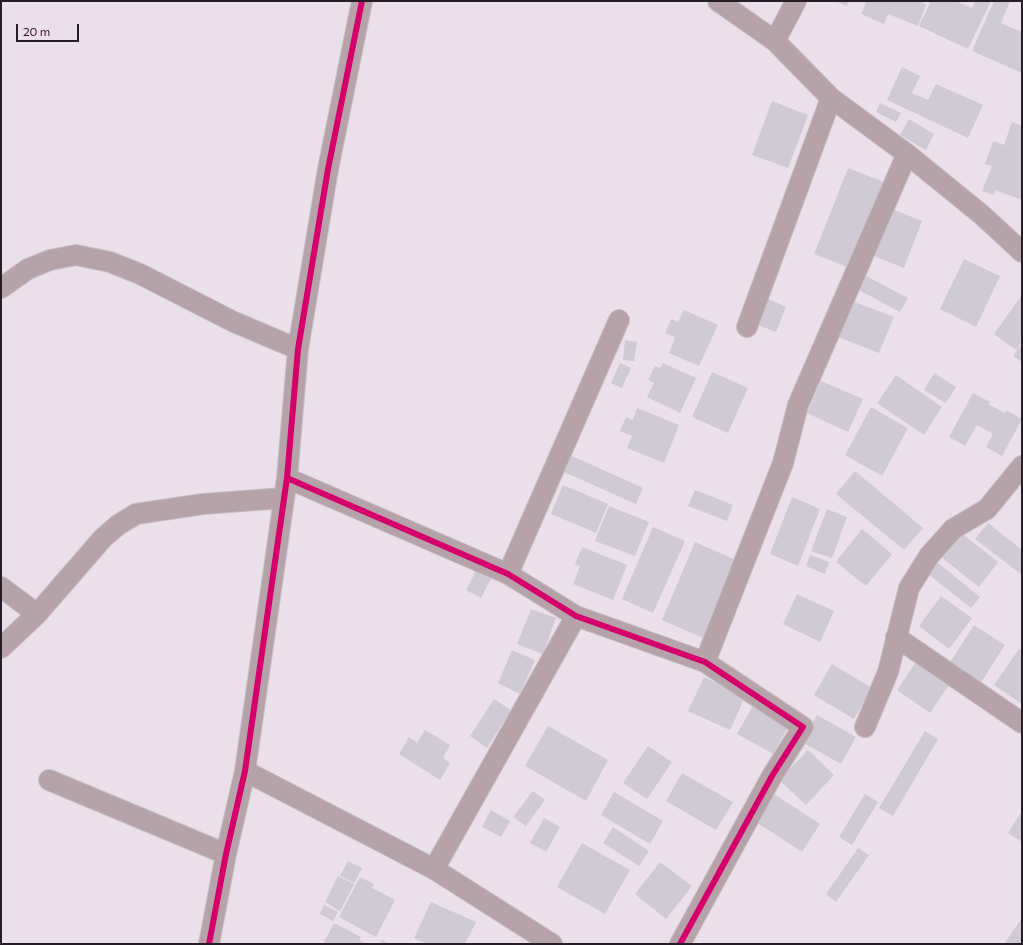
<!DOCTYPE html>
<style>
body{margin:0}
#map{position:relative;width:1023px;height:945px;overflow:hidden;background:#ebdfea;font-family:Commissioner,sans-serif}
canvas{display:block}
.frame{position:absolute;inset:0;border:2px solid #261e26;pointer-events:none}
.scale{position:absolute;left:16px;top:24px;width:63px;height:18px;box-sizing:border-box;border:2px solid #261e26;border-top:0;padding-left:5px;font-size:12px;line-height:14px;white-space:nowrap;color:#261e26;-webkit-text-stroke:3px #f1d9ef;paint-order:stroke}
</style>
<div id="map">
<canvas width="1023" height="945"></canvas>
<div class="frame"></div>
<div class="scale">20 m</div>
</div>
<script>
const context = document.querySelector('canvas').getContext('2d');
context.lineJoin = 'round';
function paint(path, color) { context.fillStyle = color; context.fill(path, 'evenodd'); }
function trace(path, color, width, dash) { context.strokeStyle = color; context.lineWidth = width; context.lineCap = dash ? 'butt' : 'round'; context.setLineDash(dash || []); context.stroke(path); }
paint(new Path2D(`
 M835 1H849L847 6Z
 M863 1H921L926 5 918 26 888 14 884 24 861 14 866 2Z
 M931 1H956L972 8 975 1H991L968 49 919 26Z
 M994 1H1010L1001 23 1022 32V73L972 51Z
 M902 67 920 76 912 93 928 100 936 84 983 105 968 138 887 100Z
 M772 101 808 115 788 168 752 155Z
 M880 103 901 113 896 122 876 112Z
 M909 119 934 134 926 150 900 135Z
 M1012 122 1022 126V200L995 190 994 195 982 191 992 166 985 164 993 141 1004 145Z
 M848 168 884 182 850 268 814 254Z
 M892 209 922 221 904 268 874 256Z
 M964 259 1000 276 976 327 940 309Z
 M864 275 908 298 900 312 857 289Z
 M1022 295V341L1016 350 994 334Z
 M768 299 786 307 776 332 758 325Z
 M852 301 894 317 879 353 838 337Z
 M684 310 718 325 699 366 669 353 675 337 665 333 671 319 678 322Z
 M625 340 637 342 634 361 623 360Z
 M1022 343V362L1013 356Z
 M620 363 631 368 622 388 611 383Z
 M663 363 696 378 680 413 647 397 654 383 648 380 655 366 660 368Z
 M712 372 748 388 728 433 692 417Z
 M934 373 956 387 946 403 924 390Z
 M896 375 942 407 924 435 877 403Z
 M821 381 863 399 848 432 807 413Z
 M973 393 990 402 988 404 1005 413 1006 410 1022 419 1002 456 986 447 993 434 977 425 965 446 949 437Z
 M871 407 908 428 882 476 845 455Z
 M637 408 679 425 664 463 627 448 632 436 620 431 626 417 633 420Z
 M572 456 643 488 636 504 564 472Z
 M855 471 923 528 904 550 836 494Z
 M563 485 608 504 596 533 551 514Z
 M695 490 733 505 727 521 688 506Z
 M792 497 820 509 798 566 770 554Z
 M609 506 649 522 635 556 595 541Z
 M827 509 847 517 832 558 811 551Z
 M988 523 1022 550V575L975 539Z
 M653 527 685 541 653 613 622 599Z
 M862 529 892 554 866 586 836 562Z
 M960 532 998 562 979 587 941 557Z
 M695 542 736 560 703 638 662 620Z
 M582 547 627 565 613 600 573 584 580 566 575 564Z
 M810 555 829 562 825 574 806 566Z
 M937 562 980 597 971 608 928 574Z
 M476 571 491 579 481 598 466 590Z
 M797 594 834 611 820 642 783 624Z
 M941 596 972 618 949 649 919 626Z
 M531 609 556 618 543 654 517 644Z
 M974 625 1005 645 980 684 949 664Z
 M1019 649 1022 651V704L994 685Z
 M512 650 535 660 520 694 498 683Z
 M918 659 951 682 930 713 897 690Z
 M832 664 872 688 854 719 814 695Z
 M704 677 745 697 730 730 688 711Z
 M494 699 511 710 487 748 470 736Z
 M754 704 790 723 773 754 737 734Z
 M817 715 856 737 841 764 802 742Z
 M548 726 608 760 586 801 525 766Z
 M425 730 450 745 443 758 450 763 440 780 399 754 409 737 417 743Z
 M925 731 938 739 893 816 879 808Z
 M648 746 672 762 647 799 623 783Z
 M808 750 834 775 806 805 779 780Z
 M682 773 733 802 716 830 666 801Z
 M533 791 545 800 526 826 513 817Z
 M614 792 663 821 650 844 601 815Z
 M774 794 820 824 802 852 756 822Z
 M865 794 878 802 852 845 839 837Z
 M491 810 510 821 501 837 482 827Z
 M1022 811V842L1008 833Z
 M544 818 560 827 546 852 530 843Z
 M613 827 649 851 639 866 603 843Z
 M582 843 630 870 605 914 557 887Z
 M858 848 869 855 836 902 826 894Z
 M348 861 362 868 354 883 340 876Z
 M660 862 692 886 666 919 635 894Z
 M338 876 354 884 340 911 325 902Z
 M360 877 374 884 372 888 395 900 376 937 339 917Z
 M431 902 476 922 465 944H428L414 938Z
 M324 905 338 912 333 921 320 914Z
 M1022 918V944H1004Z
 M334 923 361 937 359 940 366 944H323Z
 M382 940 390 944H379Z`), '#d0cad4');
const minor = new Path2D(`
 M718 1 775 41 831 98 907 154 982 215 1022 252
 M775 41 796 1
 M1 288 28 269 50 260 76 255 110 262 140 274 234 322 298 349
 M747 327 831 98
 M287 478 508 574 576 616 705 662 803 727 772 776 680 944
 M508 574 619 320
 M1 587 37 614
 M896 637 1022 723
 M1 648 37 614 103 538 118 525 136 514 203 504 284 498
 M705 662 783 463 798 405 907 154
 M865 727 888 672 909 588 929 556 953 529 987 509 1022 466
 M245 771 434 869 552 944
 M49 780 226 854
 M434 869 576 616
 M209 944 226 854 245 771 287 478 298 349 328 169 362 1`);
trace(minor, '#c7bdc6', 22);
trace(minor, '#b6a3a9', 20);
trace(new Path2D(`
 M287 478 508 574 576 616 705 662 803 727 772 776 680 944
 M209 944 226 854 245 771 287 478 298 349 328 169 362 1`), '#d6006c', 6);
</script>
